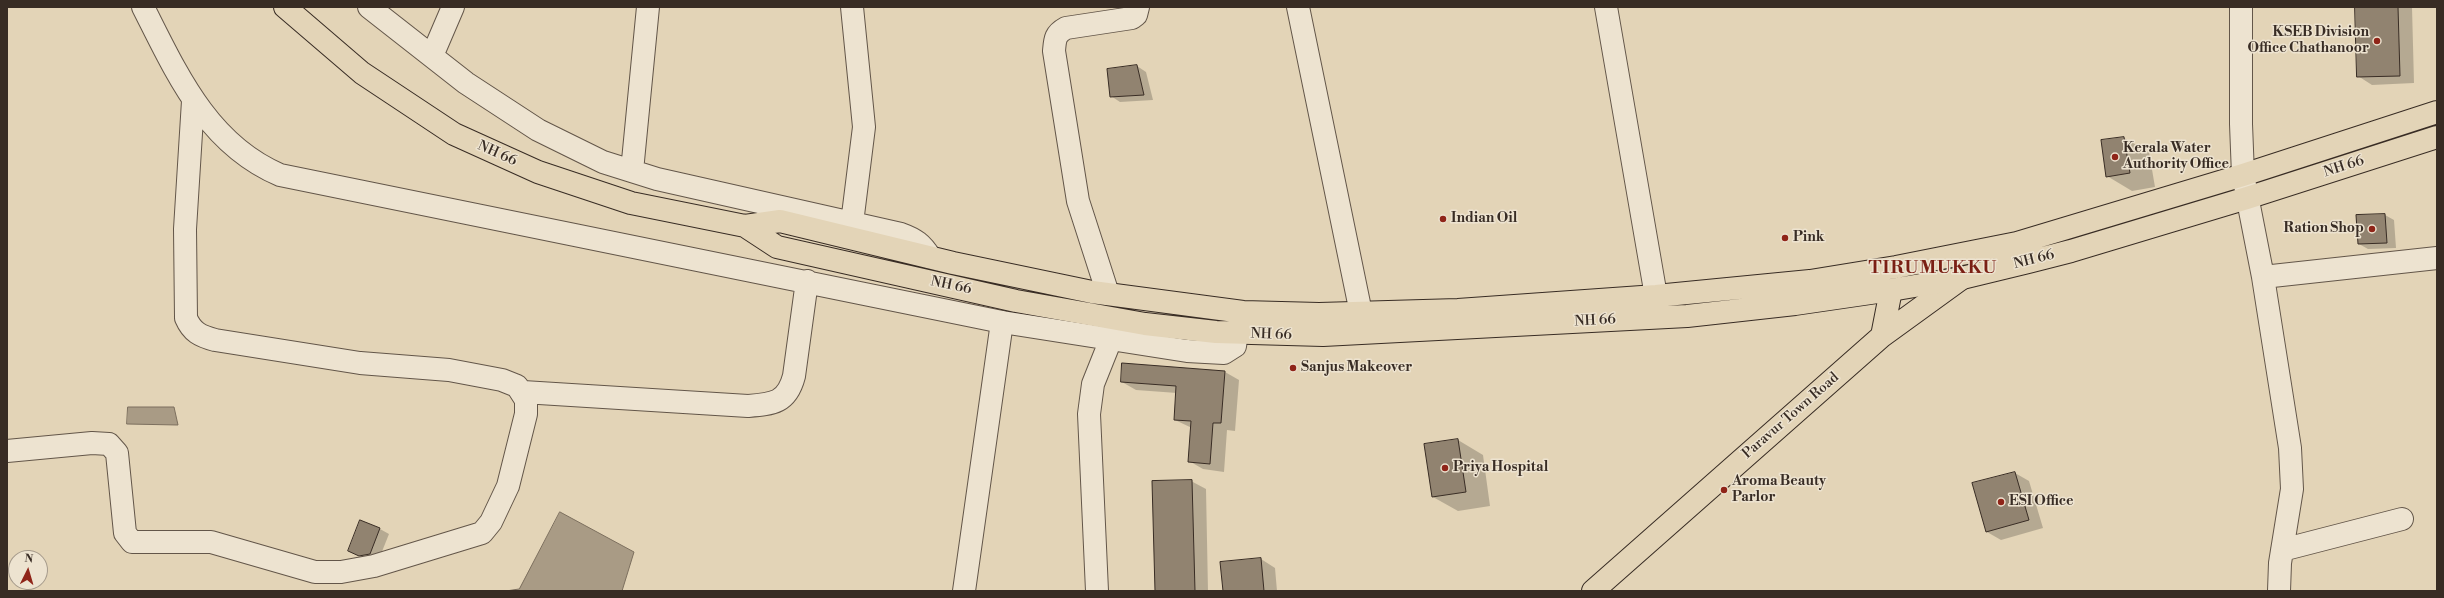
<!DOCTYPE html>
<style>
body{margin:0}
#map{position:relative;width:2444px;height:598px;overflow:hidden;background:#e3d4b7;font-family:"Libre Bodoni",serif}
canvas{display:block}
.frame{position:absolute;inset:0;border:8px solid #382c24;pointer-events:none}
.north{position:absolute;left:8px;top:550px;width:40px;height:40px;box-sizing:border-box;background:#ede3d0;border:1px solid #a59a8b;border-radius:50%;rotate:5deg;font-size:11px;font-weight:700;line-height:16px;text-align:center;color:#382c24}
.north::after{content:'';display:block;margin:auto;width:14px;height:18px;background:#8f2418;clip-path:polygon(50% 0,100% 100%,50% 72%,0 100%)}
</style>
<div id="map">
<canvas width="2444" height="598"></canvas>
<div class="frame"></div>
<div class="north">N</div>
</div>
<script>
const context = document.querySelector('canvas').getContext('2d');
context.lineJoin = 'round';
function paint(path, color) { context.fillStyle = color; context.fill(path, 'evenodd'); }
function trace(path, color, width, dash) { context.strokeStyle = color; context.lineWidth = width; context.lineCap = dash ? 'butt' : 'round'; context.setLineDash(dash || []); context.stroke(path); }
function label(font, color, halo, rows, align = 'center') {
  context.font = font + ' "Libre Bodoni",serif'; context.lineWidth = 3; context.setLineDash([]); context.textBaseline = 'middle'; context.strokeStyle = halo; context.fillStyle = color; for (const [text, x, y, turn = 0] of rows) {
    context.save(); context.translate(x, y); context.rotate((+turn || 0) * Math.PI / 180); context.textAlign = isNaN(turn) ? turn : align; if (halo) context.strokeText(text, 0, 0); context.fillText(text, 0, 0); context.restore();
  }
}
const water = new Path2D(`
 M128 407H174L178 425 127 424Z
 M560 512 634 552 622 591H506L519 589Z`);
paint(water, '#a99b85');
trace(water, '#7c6f5e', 1);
paint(new Path2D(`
 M2356 7H2412L2414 83 2372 85 2358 76Z
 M1137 66 1146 72 1153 100 1120 102 1111 96Z
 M2124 138 2149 152 2155 187 2132 191 2107 176Z
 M2385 215 2394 220 2396 248 2368 249 2359 244Z
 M1225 372 1239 380 1235 431 1227 430 1224 472 1203 469 1189 461 1192 428 1175 420 1177 393 1136 390 1122 382Z
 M1458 440 1483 455 1490 506 1458 511 1433 497Z
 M2015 473 2029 481 2043 528 2001 540 1987 532 1974 484Z
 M1191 481 1206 489 1208 591H1156Z
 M380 529 389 534 379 559 370 561 349 551Z
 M1261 559 1275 568 1277 591H1224Z`), '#0003');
const building = new Path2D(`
 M2355 7H2398L2400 76 2357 77Z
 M1137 65 1144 95 1110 97 1107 69Z
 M2124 137 2130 173 2106 177 2101 140Z
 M2385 214 2387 243 2358 244 2356 215Z
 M1122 363 1225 371 1221 423H1213L1210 464 1188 462 1191 421 1174 420 1176 386 1121 382Z
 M1458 439 1466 492 1432 497 1424 444Z
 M2015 472 2029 520 1986 532 1972 483Z
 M1192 480 1195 591H1155L1152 481Z
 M360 520 380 528 370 554 359 556 348 551Z
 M1261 558 1264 591H1223L1220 562Z`);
paint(building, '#918370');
trace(building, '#382c24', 1);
const minor = new Path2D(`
 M143 7C176 72 207 144 280 175L1002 322 1187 351 1224 353 1235 346 1237 333
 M369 7 466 83 538 130 603 162 657 179 901 234C915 239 922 244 930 257
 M852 7 864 127 852 223
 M1298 7 1361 313
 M1606 7 1656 296
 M2241 7V124L2243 175 2263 277 2290 448 2292 489 2280 563 2279 591
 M432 56 453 7
 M632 171 648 7
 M2263 277 2437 258
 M1108 294 1078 201 1054 51C1055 39 1055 34 1066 28L1132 18 1136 15 1138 7
 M523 392 748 406C773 404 787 403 794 376L807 281
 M7 451 92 443 109 444 117 453 125 533 132 542H211L315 572H341L374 566 482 533 491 522 508 486 526 414V400L517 386 502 380 449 370 360 363 215 340C200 336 192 332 186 318L185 229 193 101
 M2282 550 2402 519
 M964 591 1002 322
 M1097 591 1089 414 1093 384 1111 339`);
const major = new Path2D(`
 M1882 336 1891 290
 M1593 591 1882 336 1962 278`);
const highway = new Path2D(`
 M285 7 362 73 454 134 538 172 631 203 745 226 780 221 953 263 1092 292 1243 312 1319 314 1458 310 1656 296 1810 281 1896 267 2017 243 2243 175 2437 112
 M745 226 777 247 1016 301 1145 324 1216 332 1323 335 1687 316 1795 304 1891 290 1962 278 2028 262 2071 251 2247 198 2437 137`);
trace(minor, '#635649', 24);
trace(major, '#382c24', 24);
trace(highway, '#382c24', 24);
trace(minor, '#ede3d0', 22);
trace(major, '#e3d4b7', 22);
trace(highway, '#e3d4b7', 22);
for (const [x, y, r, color] of [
 [2377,41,4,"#8f2418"],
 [2115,157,4,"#8f2418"],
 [1443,219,4,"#8f2418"],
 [2372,229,4,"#8f2418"],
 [1785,238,4,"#8f2418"],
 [1293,368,4,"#8f2418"],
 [1445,468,4,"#8f2418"],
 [1724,490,4,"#8f2418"],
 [2001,502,4,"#8f2418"]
]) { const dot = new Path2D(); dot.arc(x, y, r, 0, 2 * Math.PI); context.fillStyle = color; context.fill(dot); trace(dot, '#ede3d0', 1.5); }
label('bold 14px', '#382c24', '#ede3d0', [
 ["KSEB Division",2369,33,"right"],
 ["Office Chathanoor",2369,49,"right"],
 ["Kerala Water",2123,149],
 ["Authority Office",2123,165],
 ["Indian Oil",1451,219],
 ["Ration Shop",2364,229,"right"],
 ["Pink",1793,238],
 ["Sanjus Makeover",1301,368],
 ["Priya Hospital",1453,468],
 ["Aroma Beauty",1732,482],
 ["Parlor",1732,498],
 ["ESI Office",2009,502]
], 'left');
label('14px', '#382c24', '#ede3d0', [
 ["NH 66",497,154,24],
 ["NH 66",2344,167,-18],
 ["NH 66",2034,260,-14],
 ["NH 66",951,286,12],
 ["NH 66",1595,321,-3],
 ["NH 66",1271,335,2],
 ["Paravur Town Road",1791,416,-41]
]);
context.letterSpacing = '1px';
label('bold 18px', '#7a1f14', '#ede3d0', [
 ["TIRUMUKKU",1933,269]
]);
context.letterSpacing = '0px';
</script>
